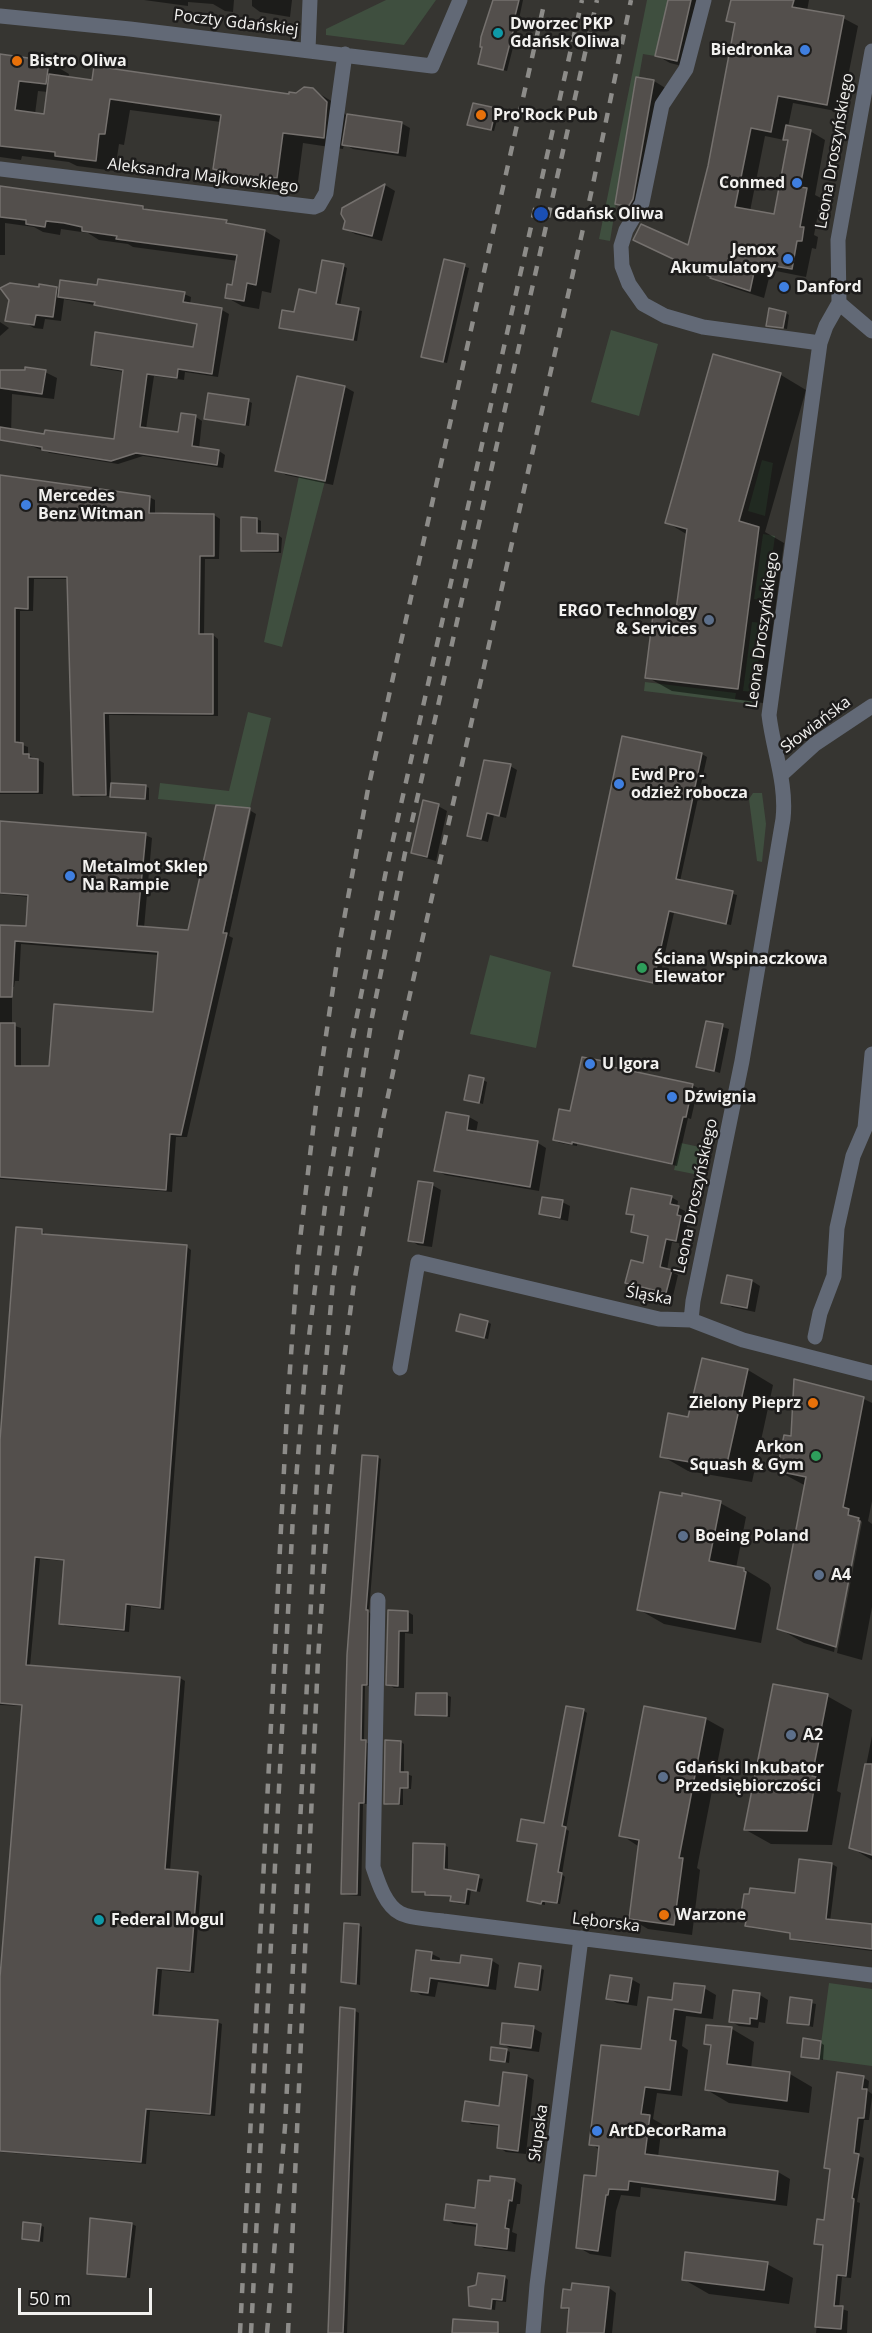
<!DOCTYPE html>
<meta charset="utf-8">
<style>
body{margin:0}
#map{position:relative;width:872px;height:2333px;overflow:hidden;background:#363531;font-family:"Open Sans",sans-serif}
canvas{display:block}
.scale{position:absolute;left:18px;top:2288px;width:134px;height:27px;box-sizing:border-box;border:3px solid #f2f1ef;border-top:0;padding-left:8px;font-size:18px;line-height:21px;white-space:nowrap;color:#f2f1ef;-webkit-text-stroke:4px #1d1c1b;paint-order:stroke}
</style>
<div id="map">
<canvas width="872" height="2333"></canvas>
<div class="scale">50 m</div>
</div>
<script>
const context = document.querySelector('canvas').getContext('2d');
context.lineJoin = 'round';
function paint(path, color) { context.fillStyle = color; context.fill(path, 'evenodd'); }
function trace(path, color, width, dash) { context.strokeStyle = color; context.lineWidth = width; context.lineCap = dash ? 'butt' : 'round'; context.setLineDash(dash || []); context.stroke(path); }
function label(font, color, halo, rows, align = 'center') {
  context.font = font + ' "Open Sans",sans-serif'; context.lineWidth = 5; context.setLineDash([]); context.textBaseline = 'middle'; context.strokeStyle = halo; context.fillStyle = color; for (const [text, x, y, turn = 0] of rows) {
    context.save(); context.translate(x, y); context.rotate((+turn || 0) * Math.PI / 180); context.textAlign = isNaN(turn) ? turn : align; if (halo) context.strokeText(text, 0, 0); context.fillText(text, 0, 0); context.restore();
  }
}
paint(new Path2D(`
 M386 0H436L404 45 326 35V29Z
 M647 0H668L655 56 643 54 639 77H636L610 241 599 239Z
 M611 330 658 344 639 416 591 402Z
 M762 460 773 463 765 516 748 511Z
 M299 476 325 481 282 647 264 642Z
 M763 534 775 536 766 601 754 599Z
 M752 622 764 623 754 692 743 691Z
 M645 682 736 693 735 699 752 701V704L644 691Z
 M248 712 271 718 250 808 158 799 160 783 229 791Z
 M753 793H762L766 824 762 862 757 861 749 799Z
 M490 955 551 972 536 1048 470 1034Z
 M681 1143 709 1149 704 1176 674 1170Z
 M829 1983 872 1989V2066L819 2059Z`), '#3f4f3f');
paint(new Path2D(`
 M144 0H234L233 12 225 11 213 4 188 2V6Z
 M252 0H292L290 17 260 12 252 6Z
 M494 0H523L519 19 520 20 507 71 480 64Z
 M669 0H706L690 68 670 63 656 55Z
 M732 0H809L807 11 843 18 858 26 841 112 793 103 788 127 810 131 825 140 815 195 821 198 814 235 818 237 816 249 812 248 806 277 771 270 764 298 727 286 712 278 689 247 709 167 736 25 728 21ZM765 136 789 141 775 216 750 211Z
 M0 56 49 62 69 74 68 78 290 96 313 90 333 102 347 116 401 123 410 128 406 157 353 149 344 144 343 149 303 143 297 189 289 187 286 191 245 185 215 169 221 122 130 110 124 145 119 144 115 171 77 166 69 162 22 156 21 160 0 157ZM38 91 48 92 46 115 35 114Z
 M638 78 654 81 667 89 646 207 629 211 616 204Z
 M495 110 499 112 494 131 473 126Z
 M385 185 395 191 382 241 355 234 345 228 347 221 343 209Z
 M0 188 143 207 150 211 226 221 234 226 265 231 280 240 271 293 262 291 259 309 242 306 226 297 234 287 238 261 133 247 128 244 99 240 88 233 61 229 60 235 43 232 34 227 5 223V255H0Z
 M445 261 469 268 447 363 423 357Z
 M343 266 347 268 340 306 362 311 357 341 281 328 317 295Z
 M99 287 184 294 191 297 190 305 222 310 229 314 218 377 185 372 184 380 154 376 146 429 180 434 196 417 202 421 199 449 219 451 225 455 223 468 143 456 118 464 50 453 23 443 45 435 115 441 124 372 99 368 92 365 194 348 198 325 64 299 61 321 45 319 43 329 34 328 25 323 1 289 57 288 60 290Z
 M786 313 789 315 787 329 767 325Z
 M0 322 9 328 0 336Z
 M714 356 781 375 806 390 765 532 784 543 763 703 672 691 647 677 678 612 688 535 666 522Z
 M0 372H45L57 378 54 399 12 394 11 435H0Z
 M298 377 345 387 354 392 333 485 286 475 277 470Z
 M248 401 252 403 249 426 206 418Z
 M0 476 149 497 155 500V515H214L220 519 219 559H205L204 635H213L218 639V716L109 715 111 785 145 786 149 788V800L116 798 111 796 81 797 75 794 68 579H34L33 611H20V744L28 747V755L44 763 43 794H0Z
 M243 519H257L261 521V535H278L282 538 281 553 246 552 242 550Z
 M702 754 707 757 680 881 737 895 731 925 674 913 658 985 575 966Z
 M510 766 517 770 506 818 494 815 488 842 476 839 469 836Z
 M438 806 447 811 436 861 422 857 413 852Z
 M217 807 251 810H248L219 940H222L251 811 256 814 229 936 233 938 187 1137H176L172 1192 0 1179V926L27 928 29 897 0 894V822L145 835 152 838 144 928 189 931ZM21 944 159 955 154 1013 55 1005 50 1068H21V1028L12 1025V987H14L15 981H19Z
 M707 1022 729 1029 720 1073 698 1066Z
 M613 1065 618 1068V1070L692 1085 698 1088 691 1119 688 1118 677 1166 577 1143V1146L560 1143 554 1140 572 1113Z
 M483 1080 487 1082 483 1104 466 1099Z
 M447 1114 469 1117 478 1122 476 1133 538 1143 546 1148 539 1191 445 1175 436 1170Z
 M432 1185 441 1190 432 1247 418 1245 410 1240Z
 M671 1197 678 1201 677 1207 685 1211 683 1219 688 1222 683 1244 672 1242 667 1270 678 1275 673 1296 634 1287 627 1283 645 1265 649 1238 632 1231 635 1217 628 1213Z
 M562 1202 570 1206 568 1221 549 1217 541 1213Z
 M18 1229 42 1231 47 1236 187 1247 191 1250 164 1610 131 1606 129 1632 65 1626 60 1623 66 1561 40 1559 30 1666 180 1678 185 1681 170 1871 197 1873 202 1876 194 1973 162 1970 158 2017 217 2022 222 2024 215 2116 150 2111 146 2164 0 2152V1996L23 1706 0 1705V1460Z
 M752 1281 760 1286 755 1312 732 1307 723 1302Z
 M488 1322 491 1324 488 1339 461 1332Z
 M703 1359 748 1370 773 1385 752 1482 688 1471 662 1456 689 1419Z
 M795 1381 864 1399 872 1403V1501L868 1521 872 1524V1607L862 1660 837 1653 862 1522 859 1519 834 1652 804 1643 778 1628 806 1486 778 1471 793 1438Z
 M377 1457 381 1459 369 1612 371 1614 370 1686H365L364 1741 369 1744 368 1804H363L361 1896 346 1895 342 1893Z
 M720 1503 746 1517 736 1568 744 1569 769 1584 771 1588 761 1643 664 1624 638 1609Z
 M389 1612H408L413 1615V1634L405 1633 404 1688H394L388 1684Z
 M447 1695 451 1697 450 1717 420 1716 417 1714Z
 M827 1696 852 1710 837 1791 841 1793 832 1845 771 1844 746 1830Z
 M645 1708 706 1719 724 1729 697 1868 700 1870 692 1935 648 1929 631 1919 638 1846 621 1835Z
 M583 1710 587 1713 566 1829 569 1831 562 1874 565 1877 560 1904 545 1902V1905L533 1903 529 1901 539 1845 518 1840 546 1825Z
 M872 1736V1860L850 1847Z
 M401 1742 404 1744V1773L412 1776 411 1789H403V1805H389L385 1803Z
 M444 1845 448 1847V1871L483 1879 480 1892 471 1890 469 1905 456 1903 452 1901V1897L430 1896 426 1893 413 1891Z
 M801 1861 832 1864 837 1867 830 1921 872 1926V1951L796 1941 791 1939 792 1934 752 1928 747 1925V1922L742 1919 750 1896 797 1895Z
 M358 1925 362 1927 360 1985 343 1981Z
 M418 1952 432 1954 440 1958 439 1963 462 1965 491 1960 499 1965 496 1990 438 1982 435 1997 421 1995 413 1990Z
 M540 1968 544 1970 541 1991 517 1986Z
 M631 1979 640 1984 637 2006 617 2003 608 1998Z
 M704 1988 716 1995 713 2019 686 2016 682 2046 688 2050 682 2096 657 2093 653 2119 662 2124 658 2157 778 2172 790 2179 787 2206 641 2187 640 2197 621 2195 616 2211 611 2257 590 2254 578 2247 597 2178 600 2150 591 2144 642 2051 674 2001Z
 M760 1995 768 2000 765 2023 759 2022 758 2028 739 2026 730 2021Z
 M791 1999 816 2004 813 2027 789 2022Z
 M355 2011 359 2013 347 2333H330Z
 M707 2026 732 2029 754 2042 751 2069 790 2074 812 2087 809 2113 729 2103 707 2090 712 2047 705 2043Z
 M533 2028 542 2033 539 2052 510 2048 501 2043Z
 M821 2043 824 2045 823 2060 802 2056Z
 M506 2050 510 2052 509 2063 491 2059Z
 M504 2073 527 2076 534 2080 526 2154 506 2152 498 2147 501 2127 471 2124 464 2120 500 2108Z
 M864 2078 869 2081 868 2091 872 2094V2097L869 2120H864L859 2156 864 2158 857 2202 860 2203 851 2278 842 2277 839 2308 848 2311 847 2333H816L825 2247 815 2243 825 2221 832 2170 826 2167Z
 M514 2180 522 2185 520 2204H517L512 2232 517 2234 515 2252 484 2248 476 2244 478 2227 454 2224 446 2220 477 2209Z
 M132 2224 136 2226 130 2278 92 2275 89 2273Z
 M40 2225 44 2227 43 2242 24 2238Z
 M767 2264 793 2278 789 2304 709 2294 683 2279Z
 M505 2277 508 2280 506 2302 496 2301 495 2310 470 2306Z
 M609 2288 616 2293 612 2333H569L570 2311 563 2307Z`), '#0007');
const building = new Path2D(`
 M493 0H519L515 16H517L503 70 478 64 482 47H480L481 37Z
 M668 0H691L677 61 655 56Z
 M731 0H794L792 7 844 16 827 105 778 96 771 132 751 128 735 207 774 214 788 140H783L786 125 811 130 800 187 807 188 800 227H804L802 241H797L792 269 756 263 750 291 710 278 711 277 633 240 641 224 688 245 708 166 735 23 726 21Z
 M0 54 49 61 46 84 19 81 15 110 44 114 49 74 92 80 94 66 289 94V92L296 93 304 87 313 88 327 102 324 138 283 133 277 178 269 177 266 181 223 174 222 171 213 169 221 115 110 99 105 134H99L96 161 55 156V152L0 146Z
 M636 77 654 80 633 199 628 207 615 204Z
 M473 103 496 108 491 130 467 125Z
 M347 114 402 122 398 153 342 145Z
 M385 184 372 236 343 229 345 221 341 214 342 208Z
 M0 186 143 206V209L227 220 226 223 265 230 256 285 247 283 244 301 225 298 227 284 232 285 237 255 116 239 117 236 82 231V227L64 223 46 221 45 227 26 224V220L0 217Z
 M444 259 465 264 443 362 421 357Z
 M322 260 344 264 336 304 359 308 353 340 279 328 282 310 294 312 299 289 316 293Z
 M98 279 185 292 183 302 222 308 212 374 178 369 177 378 147 374 140 427 178 432 181 413 196 415 192 446 219 450 217 465 136 453 111 461 42 450V447L0 440V427L44 434 45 430 114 439 123 370 91 365 95 332 193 347 197 324 94 305 95 302 58 297 60 280 97 285Z
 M10 283 39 287V284L57 287 53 317 36 315 34 325 5 321 9 300 0 288Z
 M769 308 786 312 783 328 766 326Z
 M713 354 781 373 739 521 759 527 738 689 645 678 654 607 676 610 687 529 665 523Z
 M25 367 46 370 42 394 0 388V370H25Z
 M297 376 345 386 325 481 275 471Z
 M208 393 249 399 245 425 204 419Z
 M0 475 150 496 149 513 214 514V556H200L199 634H213V714L104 713 106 795H73L67 577H28V609L15 608V742L23 743V754H29V758L38 759V792H0Z
 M241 517 257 518V533L278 534V551H241Z
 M622 736 702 753 676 879 733 891 726 924 669 911 653 983 573 966Z
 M484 760 511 764 499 816 487 813 481 839 467 836Z
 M111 783 146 785 145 799 110 797Z
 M423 800 439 804 427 857 411 853Z
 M216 805 250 808 223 933H227L181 1135 170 1134 166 1190 0 1177V1023H15V1066H49L54 1004 153 1012 158 952 15 941 12 997H0V925L26 926 28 895 0 893V821L146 833 137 926 188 930Z
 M706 1021 723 1024 714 1071 696 1067Z
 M582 1057 614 1063 613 1067 693 1084 686 1117H683L672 1164 572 1142V1144L553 1140 559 1109 570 1111Z
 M469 1075 484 1078 479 1103 464 1100Z
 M446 1112 469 1116 467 1130 538 1141 530 1187 434 1171Z
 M418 1181 433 1183 423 1243 408 1241Z
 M631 1188 672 1196 670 1204 679 1206 677 1215 681 1216 676 1241 666 1239 660 1267 672 1270 666 1293 625 1283 631 1260 643 1263 648 1236 631 1232 634 1215 626 1214Z
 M542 1197 563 1200 560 1218 539 1214Z
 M16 1227 42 1229V1234L187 1245 160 1608 126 1604 124 1630 59 1624 64 1560 35 1557 26 1665 180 1677 165 1869 198 1872 190 1971 157 1968 153 2015 218 2020 210 2114 146 2109 141 2162 0 2151V1977L22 1705 0 1703V1440Z
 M727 1275 752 1280 747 1308 721 1303Z
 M460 1314 488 1321 484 1338 456 1331Z
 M702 1358 748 1369 726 1468 660 1457 668 1413 688 1417Z
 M794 1379 864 1397 843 1507 849 1509 848 1515 859 1518 858 1521H860L836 1647 777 1629 806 1477 777 1471 784 1435 791 1436Z
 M362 1455 378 1456 366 1610H368L367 1685H362L361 1740H366L364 1803H359L357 1894H341L347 1655Z
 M660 1492 682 1496V1493L721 1501 709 1561 744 1568V1571L746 1572 735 1629 637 1610Z
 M388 1610 408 1611V1631H399L398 1686 386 1685Z
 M773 1684 828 1694 812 1776 816 1777 807 1831 744 1830Z
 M416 1693H447V1716L415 1715Z
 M566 1706 584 1709 562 1826 566 1827 558 1872 562 1873 557 1903 542 1901 541 1904 527 1901 537 1844 517 1841 521 1819 544 1823Z
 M644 1706 706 1718 679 1858H683L674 1925 629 1919 639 1840 619 1836Z
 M385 1740 401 1741 400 1772H408V1788H400L399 1804H384Z
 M865 1764H872V1855L849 1848Z
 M413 1843 445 1844 444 1869 479 1875 476 1891 467 1889 465 1903 450 1901 451 1896 425 1895V1892H412Z
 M799 1859 832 1863 826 1919 872 1924V1949L790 1939V1933L745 1926 746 1921 740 1920 744 1894H749L750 1888 795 1893Z
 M344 1923 359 1924 356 1984 341 1982Z
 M416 1950 432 1952 431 1960 460 1963 461 1955 492 1959 488 1986 430 1978 428 1993 411 1991Z
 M519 1963 541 1966 538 1990 515 1987Z
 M610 1975 632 1978 628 2002 606 1999Z
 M674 1983 705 1986 701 2013 674 2009 670 2040 676 2041 670 2090 645 2087 641 2114 650 2115 645 2154 778 2171 775 2200 629 2181 628 2190 609 2189 608 2195H606L598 2251 576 2248 584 2175 596 2176 599 2146 589 2145 601 2045 641 2049 648 1997 672 2000Z
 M733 1990 760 1993 757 2019 750 2018V2024L729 2022Z
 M790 1997 812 2000 809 2025 787 2023Z
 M340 2007 355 2009 344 2310 343 2333H328Z
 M502 2023 534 2026 531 2048 500 2044Z
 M706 2025 732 2027 727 2064 790 2072 787 2101 705 2090 711 2045 704 2044Z
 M803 2038 821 2041 819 2059 801 2057Z
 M491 2047 507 2049 505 2062 490 2060Z
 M503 2072 527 2075 518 2151 497 2148 499 2125 462 2121 465 2101 499 2106Z
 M837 2072 864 2076 862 2089H867L864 2118H858L854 2153 859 2154 852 2198 854 2199 846 2276 837 2275 834 2306H843L841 2329 815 2327 823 2245 814 2244 817 2219 824 2220 830 2169 824 2168Z
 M490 2176 515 2179 512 2201 509 2200 505 2228 509 2229 507 2249 475 2245 477 2224 444 2220 446 2204 475 2208 478 2180 490 2181Z
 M90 2218 132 2223 126 2277 87 2274Z
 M23 2222 41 2224 39 2241 22 2239Z
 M685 2252 768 2262 764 2290 682 2280Z
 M478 2273 505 2276 502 2300 492 2299 491 2309 469 2306 468 2287 476 2285Z
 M572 2283 609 2287 604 2333H567L569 2308H561L563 2289 571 2290Z
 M453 2319 498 2322V2333H452Z`);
paint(building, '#534f4c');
trace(building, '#75716e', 1.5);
trace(new Path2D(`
 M704 0 686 69 662 105 642 203 626 230 621 246 622 266 629 284 643 304 665 316 703 327 820 343
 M0 16 130 29 432 66 460 0
 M308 50 310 0
 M0 169 314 207 319 205 326 193 345 54
 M839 303 872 331
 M782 774 815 744 872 706
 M691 1320 693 1301 742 1061 783 819C787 783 773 750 769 715L820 343 826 326 839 303 838 240 872 51
 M815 1337 820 1313 834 1276 837 1228 853 1156 865 1128 872 1054
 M400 1368 418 1262 659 1319 691 1320 743 1340 872 1373
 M378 1600 373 1867C378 1882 385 1905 400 1913 411 1919 430 1919 443 1921L872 1975
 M533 2333 537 2285 581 1938`), '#626976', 15);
trace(new Path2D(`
 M240 2333 287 1411 298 1257 317 1096 340 941 368 789 545 0
 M251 2333 293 1515 306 1361 325 1206 350 1050 386 871 582 0
 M267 2333 285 2127 319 1441 333 1281 347 1176 372 1017 406 848 597 0
 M288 2333 318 1659 329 1495 340 1390 354 1283 381 1129 403 1025 592 189 631 0`), '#8d8c89', 4.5, [10, 10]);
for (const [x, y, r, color] of [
 [498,33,6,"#0f9aa8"],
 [805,50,6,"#3f7fe0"],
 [17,61,6,"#e8710a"],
 [481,115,6,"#e8710a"],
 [797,183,6,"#3f7fe0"],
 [541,214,8,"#1a4fb4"],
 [788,259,6,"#3f7fe0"],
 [784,287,6,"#3f7fe0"],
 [26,505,6,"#3f7fe0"],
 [709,620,6,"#5c6f8a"],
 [619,784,6,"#3f7fe0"],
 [70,876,6,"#3f7fe0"],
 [642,968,6,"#2e9e5b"],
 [590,1064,6,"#3f7fe0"],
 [672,1097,6,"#3f7fe0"],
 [813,1403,6,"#e8710a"],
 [816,1456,6,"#2e9e5b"],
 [683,1536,6,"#5c6f8a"],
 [819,1575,6,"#5c6f8a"],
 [791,1735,6,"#5c6f8a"],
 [663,1777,6,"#5c6f8a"],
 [664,1915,6,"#e8710a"],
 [99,1920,6,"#0f9aa8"],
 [597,2131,6,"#3f7fe0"]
]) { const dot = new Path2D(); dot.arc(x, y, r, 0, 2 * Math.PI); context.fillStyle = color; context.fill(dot); trace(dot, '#1d1c1b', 2); }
label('16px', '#f2f1ef', '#1d1c1b', [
 ["Poczty Gdańskiej",236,23,7],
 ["Leona Droszyńskiego",835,151,-80],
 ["Aleksandra Majkowskiego",203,176,7],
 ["Leona Droszyńskiego",763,630,-82],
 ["Słowiańska",816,725,-37],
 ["Leona Droszyńskiego",696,1196,-78],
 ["Śląska",649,1296,10],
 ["Lęborska",606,1923,7],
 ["Słupska",539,2133,-82]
]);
label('bold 16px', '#f2f1ef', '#1d1c1b', [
 ["Dworzec PKP",510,24],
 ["Gdańsk Oliwa",510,42],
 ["Biedronka",793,50,"right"],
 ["Bistro Oliwa",29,61],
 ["Pro'Rock Pub",493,115],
 ["Conmed",785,183,"right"],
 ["Gdańsk Oliwa",554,214],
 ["Jenox",776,250,"right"],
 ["Akumulatory",776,268,"right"],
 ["Danford",796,287],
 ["Mercedes",38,496],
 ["Benz Witman",38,514],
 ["ERGO Technology",697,611,"right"],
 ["& Services",697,629,"right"],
 ["Ewd Pro -",631,775],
 ["odzież robocza",631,793],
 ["Metalmot Sklep",82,867],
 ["Na Rampie",82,885],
 ["Ściana Wspinaczkowa",654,959],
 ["Elewator",654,977],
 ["U Igora",602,1064],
 ["Dźwignia",684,1097],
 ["Zielony Pieprz",801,1403,"right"],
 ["Arkon",804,1447,"right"],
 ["Squash & Gym",804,1465,"right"],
 ["Boeing Poland",695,1536],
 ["A4",831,1575],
 ["A2",803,1735],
 ["Gdański Inkubator",675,1768],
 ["Przedsiębiorczości",675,1786],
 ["Warzone",676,1915],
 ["Federal Mogul",111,1920],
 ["ArtDecorRama",609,2131]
], 'left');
</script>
